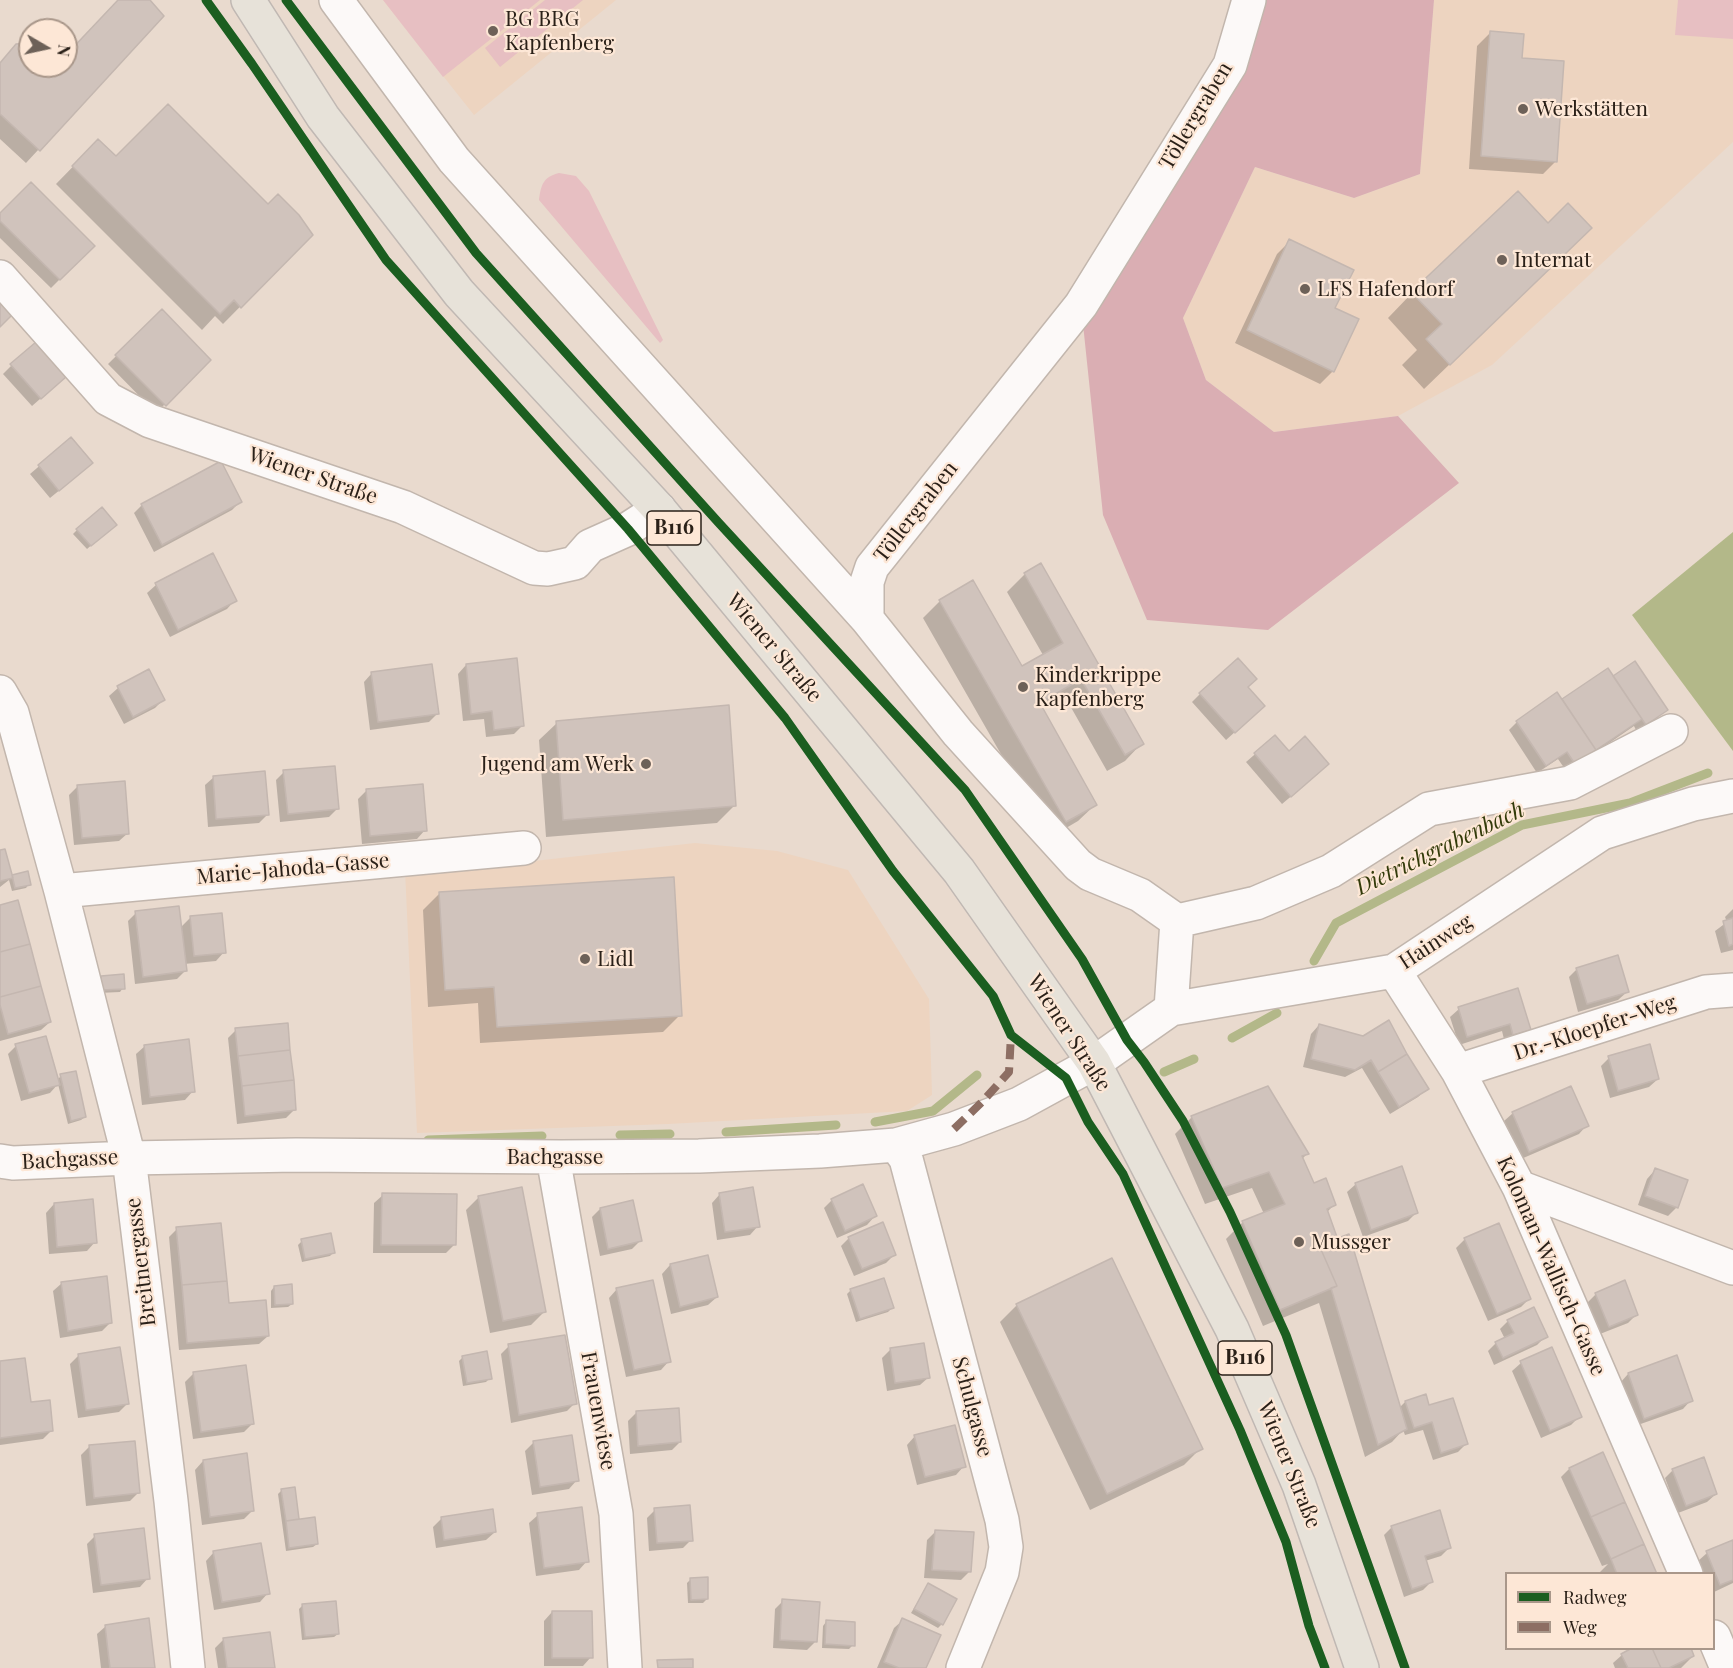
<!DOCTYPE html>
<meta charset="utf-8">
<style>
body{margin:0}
#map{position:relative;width:1733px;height:1668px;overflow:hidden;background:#e9dace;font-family:"Playfair Display",serif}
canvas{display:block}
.legend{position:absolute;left:1505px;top:1572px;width:210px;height:78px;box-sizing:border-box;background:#fde7d6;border:2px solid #a9978a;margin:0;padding:8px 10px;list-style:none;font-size:18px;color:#2a2018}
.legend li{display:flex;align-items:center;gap:12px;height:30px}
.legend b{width:30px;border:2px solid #a9978a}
.north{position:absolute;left:18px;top:18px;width:60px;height:60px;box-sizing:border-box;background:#fde7d6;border:2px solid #a9978a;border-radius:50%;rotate:99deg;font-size:16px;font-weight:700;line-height:24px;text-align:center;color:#2a2018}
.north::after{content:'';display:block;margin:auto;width:21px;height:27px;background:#6d6158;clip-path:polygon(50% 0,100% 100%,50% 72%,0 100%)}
</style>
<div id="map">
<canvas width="1733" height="1668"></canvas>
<ul class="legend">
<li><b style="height:8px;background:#1b5e20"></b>Radweg</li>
<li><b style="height:8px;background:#8d6e63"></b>Weg</li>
</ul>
<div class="north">N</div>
</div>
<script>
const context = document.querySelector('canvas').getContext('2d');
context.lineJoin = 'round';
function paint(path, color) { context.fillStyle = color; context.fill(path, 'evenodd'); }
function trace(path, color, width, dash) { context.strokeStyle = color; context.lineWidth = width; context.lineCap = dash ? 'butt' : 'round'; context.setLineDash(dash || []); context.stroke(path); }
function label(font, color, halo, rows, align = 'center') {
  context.font = font + ' "Playfair Display",serif'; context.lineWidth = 4.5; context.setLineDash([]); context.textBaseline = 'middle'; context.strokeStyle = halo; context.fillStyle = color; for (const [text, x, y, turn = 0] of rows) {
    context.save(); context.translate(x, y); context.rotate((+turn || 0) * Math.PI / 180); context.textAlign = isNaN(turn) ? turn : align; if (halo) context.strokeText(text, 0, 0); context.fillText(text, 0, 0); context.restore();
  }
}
paint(new Path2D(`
 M383 0H616L474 115Z
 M1434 0H1733V142L1492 365 1398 416 1274 432 1206 380 1183 318 1255 167 1354 198 1420 174Z
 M695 843 777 851 848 870 929 999 932 1095 907 1111 668 1124 417 1133 405 870 534 861Z`), '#edd4c0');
paint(new Path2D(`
 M383 0H540L443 77Z
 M545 0H583L500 67 485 48Z
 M1678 0H1733V39L1675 35Z
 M559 173 576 176 589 191 663 340 660 343 539 200C541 185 543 177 559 173Z`), '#e7bfc2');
paint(new Path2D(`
 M1249 0H1434L1420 174 1354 198 1255 167 1183 318 1206 380 1274 432 1398 416 1459 483 1268 630 1147 620 1103 515 1081 305Z`), '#daaeb3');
paint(new Path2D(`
 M1733 532V751L1632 615Z`), '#b3b889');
paint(new Path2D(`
 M120 0H148L162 16 26 163 0 139V63L17 45 30 44V66H66V56Z
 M1490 33 1521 59 1556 161 1543 174 1469 169 1477 46Z
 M98 141 116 159 267 206 311 235 223 324 215 316 202 330 56 184Z
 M0 215 93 246 51 288 0 238Z
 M1290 241 1333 308V371L1320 384 1235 343 1277 254Z
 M1565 253 1424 389 1402 365 1417 350 1388 318 1412 293Z
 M162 311 209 360 156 413 108 364Z
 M11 366 56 385 32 406 3 374Z
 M71 439 83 471 50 498 30 474Z
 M240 502 232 510 154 552 134 513 142 505Z
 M111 528 87 549 73 534 77 530Z
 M213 555 235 600 227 609 170 637 147 593 156 585Z
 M1040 565 1142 743 1125 761 1107 771 1064 695 1041 708 1096 804 1078 821 1049 838 923 618 940 601 1021 668 1043 655 1007 592 1024 575Z
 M466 665 522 726 514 734 486 737 484 719 463 721 458 674Z
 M1608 670 1613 678 1666 710 1657 718 1637 732 1634 726 1567 772 1558 759 1537 773 1509 730 1517 722 1562 701Z
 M149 671 163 700 155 708 124 724 109 696 118 688Z
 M372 673 437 714 429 722 370 730 364 682Z
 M1246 687 1255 714 1226 740 1192 702 1200 694Z
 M557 723 734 806 717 823 546 837 539 740Z
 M1275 737 1288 753 1319 773 1282 804 1246 762Z
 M284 772 337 809 329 817 280 822 276 780Z
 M214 777 268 814 259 823 208 827 205 785Z
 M78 786 128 833 119 841 74 845 69 795Z
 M367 790 425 830 417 839 362 844 358 799Z
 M0 852 11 878 13 876 29 884 26 888 12 891 9 880 0 887Z
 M440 893 680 1015 663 1032 480 1043 478 1003 428 1007 423 910Z
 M0 907 50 1022 41 1030 0 1041Z
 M1733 909V950L1721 953 1715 931 1727 922 1725 917Z
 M136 913 180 928 191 917 224 952 216 961 184 964 185 971 177 979 135 984 128 921Z
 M1577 969 1627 992 1618 1000 1578 1012 1569 977Z
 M101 977 123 988 120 992 98 993V981Z
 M1459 1009 1529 1029 1521 1038 1505 1043 1502 1031 1459 1045 1450 1017Z
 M1319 1025 1427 1089 1418 1097 1390 1114 1362 1068 1345 1077 1303 1067 1311 1034Z
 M236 1030 295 1109 286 1118 237 1124 228 1038Z
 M16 1046 57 1080 61 1076 85 1117 81 1120 68 1124 58 1084 50 1093 21 1101 8 1054Z
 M145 1046 193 1091 185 1100 142 1105 136 1054Z
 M1609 1058 1658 1079 1649 1087 1610 1098 1601 1066Z
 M1513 1113 1587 1125 1579 1134 1521 1159 1504 1121Z
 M1192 1117 1307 1154 1302 1159 1313 1185 1334 1205 1327 1212 1336 1237 1330 1243 1399 1408 1405 1402 1428 1407 1466 1444 1458 1452 1433 1460 1423 1430 1405 1435 1403 1430 1392 1442 1365 1457 1319 1303 1263 1326 1226 1239 1243 1222 1264 1214 1252 1188 1205 1204 1175 1134Z
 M1655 1170 1686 1181 1676 1208 1668 1216 1638 1205 1647 1179Z
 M1356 1184 1416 1213 1408 1221 1363 1237 1347 1192Z
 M720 1194 758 1226 750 1235 717 1240 712 1203Z
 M383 1195 454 1245 446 1253H373L374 1203Z
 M479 1197 544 1312 531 1325 490 1333 466 1210Z
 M832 1200 875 1216 867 1225 837 1238 824 1208Z
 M54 1204 95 1242 87 1251 49 1254 46 1213Z
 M600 1209 640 1241 632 1249 600 1256 592 1217Z
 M177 1229 228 1305 268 1336 259 1344 179 1350 169 1237Z
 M849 1238 895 1254 886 1263 854 1276 841 1246Z
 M1465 1239 1530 1298 1521 1307 1488 1321 1456 1248Z
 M302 1241 334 1252 330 1256 302 1262 298 1245Z
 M670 1265 717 1297 708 1305 671 1314 662 1274Z
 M62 1283 111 1322 102 1331 60 1338 53 1291Z
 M274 1287 292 1304 288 1307 271 1308V1291Z
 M617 1289 669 1361 661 1370 626 1377 609 1298Z
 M851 1290 892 1308 888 1312 856 1322 847 1294Z
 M1596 1294 1637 1314 1628 1323 1600 1334 1587 1303Z
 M1017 1305 1201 1448 1184 1465 1090 1510 1000 1322Z
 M1508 1321 1546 1336 1537 1345 1494 1365 1488 1351 1496 1343 1505 1339 1500 1329Z
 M509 1346 575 1403 567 1411 511 1423 501 1354Z
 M890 1350 929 1377 920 1385 887 1391 882 1358Z
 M79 1355 127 1404 119 1412 78 1418 70 1364Z
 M463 1357 490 1378 486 1382 463 1386 459 1361Z
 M1676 1357 1691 1400 1683 1409 1635 1426 1620 1383 1628 1374Z
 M0 1363 51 1431 43 1439 0 1445Z
 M1521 1363 1580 1416 1571 1425 1541 1438 1512 1371Z
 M193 1374 253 1423 244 1432 193 1439 185 1382Z
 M636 1413 680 1442 672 1450 630 1454 628 1421Z
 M915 1436 964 1466 956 1475 917 1485 907 1445Z
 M534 1442 577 1480 569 1489 532 1495 525 1451Z
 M89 1447 138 1493 130 1501 86 1506 81 1455Z
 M1603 1454 1656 1574 1599 1573 1608 1564 1602 1566 1561 1477 1569 1469Z
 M203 1461 252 1511 244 1519 202 1525 195 1470Z
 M1673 1470 1716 1494 1707 1502 1678 1513 1665 1478Z
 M293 1488 297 1521 317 1544 313 1547 286 1551 278 1494 282 1490Z
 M655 1510 691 1540 683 1548 649 1551 647 1518Z
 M538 1515 587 1561 579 1570 536 1576 529 1523Z
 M442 1518 495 1532 486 1540 436 1548 433 1527Z
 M1392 1527 1450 1547 1441 1556 1425 1561 1431 1582 1423 1590 1404 1597 1384 1535Z
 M936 1531 969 1572 961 1580 924 1578 927 1540Z
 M95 1536 148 1578 140 1587 93 1593 87 1544Z
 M1733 1542V1583L1714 1592V1574H1703L1698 1561 1707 1553Z
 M214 1552 268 1593 260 1602 214 1610 206 1561Z
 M691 1579 707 1599 703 1603H688L687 1583Z
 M928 1585 942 1624 938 1628 911 1613Z
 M783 1601 816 1641 807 1650 773 1648 775 1609Z
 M303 1605 338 1634 334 1637 302 1640 299 1609Z
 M552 1612 591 1657 583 1666H544V1621Z
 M903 1620 924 1668H877L894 1628Z
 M826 1622 853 1645 849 1649 822 1648 823 1626Z
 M106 1626 154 1668H101L97 1634Z
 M224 1639 273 1668H218L215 1648Z
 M1622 1655 1693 1656 1681 1668H1615L1613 1663Z`), '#0003');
trace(new Path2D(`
 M1314 961 1336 923 1522 825 1630 803 1708 773
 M1232 1038 1277 1013
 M1164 1072 1194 1059
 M875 1122 933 1111 977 1075
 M726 1132 836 1125
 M620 1135 670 1134
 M428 1140 542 1136`), '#b3b889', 9);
const building = new Path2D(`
 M118 0H150L164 16 40 151 0 114V63L16 44 30 43V66H66V55Z
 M1490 31 1524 34 1522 58 1564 61 1557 162 1481 156Z
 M168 104 268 204 278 194 299 215 313 235 241 308 234 300 220 314 72 166 98 139 116 156Z
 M31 182 95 246 60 280 0 221V213Z
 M1518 191 1548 223 1568 203 1592 228 1450 365 1426 339 1442 324 1411 292Z
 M1289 239 1354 270 1335 308 1359 319 1334 372 1247 330Z
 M0 303 12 315 0 327Z
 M162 309 211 360 166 406 115 355Z
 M36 342 66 377 41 399 10 364Z
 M71 437 93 463 59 491 38 465Z
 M221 461 242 502 162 545 141 504Z
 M102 507 117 525 91 546 76 529Z
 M213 553 237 601 178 630 155 583Z
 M1041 563 1144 744 1125 755 1081 679 1040 703 1097 805 1066 822 939 600 973 580 1022 666 1063 643 1024 573Z
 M517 658 524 726 494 730 492 711 471 714 466 664Z
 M1238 658 1257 679 1248 687 1265 706 1235 733 1199 693Z
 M1635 661 1668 710 1646 725 1613 676Z
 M432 664 439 714 378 722 371 672Z
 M1608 668 1642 719 1596 750 1562 699Z
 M149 669 165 700 133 717 117 686Z
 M1557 692 1596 750 1575 764 1567 752 1546 766 1516 721Z
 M729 705 736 806 563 820 556 721Z
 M1275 735 1289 751 1305 736 1329 764 1291 797 1254 753Z
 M335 766 339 809 288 814 283 770Z
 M265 771 269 815 216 819 213 776Z
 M125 781 129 834 82 838 77 785Z
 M423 784 427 831 370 836 366 789Z
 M5 849 13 878 0 881V850Z
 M28 871 31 885 15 888 12 875Z
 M674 877 682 1016 497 1027 494 987 445 990 439 892Z
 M18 900 30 944 0 952V905Z
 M179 906 187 971 143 977 135 911Z
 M222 913 226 953 194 956 190 916Z
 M1733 918V944L1729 946 1723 921Z
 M30 944 41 986 0 997V952Z
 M1618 955 1629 992 1587 1004 1576 968Z
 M124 974 125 989 101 990V976Z
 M41 986 51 1022 8 1034 0 1005V997Z
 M1518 988 1531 1030 1513 1035 1510 1024 1467 1037 1458 1007Z
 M1389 1020 1407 1054 1378 1072 1371 1060 1355 1070 1311 1059 1319 1024 1363 1036Z
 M288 1023 290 1050 238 1056 235 1028Z
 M46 1036 60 1085 29 1093 15 1044Z
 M189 1039 195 1092 150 1097 144 1045Z
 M1650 1044 1659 1079 1618 1091 1608 1056Z
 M290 1050 294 1080 242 1086 238 1056Z
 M1407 1054 1429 1089 1399 1107 1378 1072Z
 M76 1071 86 1117 71 1121 60 1074Z
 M294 1080 296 1110 245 1116 242 1086Z
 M1268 1086 1309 1154 1302 1156 1314 1183 1326 1178 1336 1205 1327 1209 1337 1237 1319 1245 1337 1286 1280 1310 1242 1221 1285 1204 1269 1172 1222 1188 1191 1116Z
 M1571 1086 1589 1126 1529 1152 1512 1112Z
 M1402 1166 1418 1213 1371 1230 1355 1183Z
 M1655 1168 1688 1180 1678 1208 1645 1196Z
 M863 1184 877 1216 845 1231 831 1199Z
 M522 1187 546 1312 503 1321 478 1196Z
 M753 1187 760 1227 725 1232 719 1193Z
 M382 1193 457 1194 456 1245H381Z
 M93 1199 97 1243 57 1247 54 1203Z
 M633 1200 642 1241 608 1249 600 1208Z
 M883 1222 896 1255 862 1269 848 1237Z
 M221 1223 227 1281 182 1285 176 1227Z
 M1499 1223 1531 1299 1497 1314 1464 1238Z
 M331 1233 335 1253 305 1259 301 1239Z
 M1349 1234 1407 1429 1378 1445 1331 1288 1337 1286 1319 1245Z
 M708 1255 718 1297 680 1307 670 1264Z
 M1112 1258 1203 1449 1107 1494 1016 1304Z
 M107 1276 112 1323 68 1331 61 1282Z
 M884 1278 894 1308 860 1319 850 1289Z
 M653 1280 671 1362 634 1370 616 1288Z
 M1625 1280 1638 1315 1609 1327 1595 1293Z
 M227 1281 229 1303 266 1300 269 1336 187 1343 182 1285Z
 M292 1284 293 1304 275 1305 274 1286Z
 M1534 1307 1548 1337 1503 1358 1495 1342 1514 1333 1507 1320Z
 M565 1335 577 1404 519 1415 508 1344Z
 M924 1343 930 1378 895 1383 890 1348Z
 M120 1347 129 1404 86 1410 78 1354Z
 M1552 1347 1582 1417 1550 1431 1520 1361Z
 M487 1351 492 1379 467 1383 462 1356Z
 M1677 1355 1693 1401 1644 1419 1628 1373Z
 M25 1358 31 1402 50 1400 53 1431 0 1438V1361Z
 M246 1365 254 1424 201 1432 193 1372Z
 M1426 1394 1429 1405 1453 1398 1468 1444 1441 1453 1432 1422 1414 1428 1405 1401Z
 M679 1408 681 1442 638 1446 636 1411Z
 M955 1425 966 1467 925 1477 914 1435Z
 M572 1435 579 1481 540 1487 533 1441Z
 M135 1441 140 1493 94 1498 89 1445Z
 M1603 1452 1625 1502 1591 1517 1569 1468Z
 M247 1453 254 1511 210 1517 203 1460Z
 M1704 1457 1717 1494 1686 1506 1672 1469Z
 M295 1487 299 1519 286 1521 281 1489Z
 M1625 1502 1644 1544 1611 1559 1591 1517Z
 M690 1505 693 1541 657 1543 654 1508Z
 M582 1507 589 1562 544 1568 537 1513Z
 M493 1509 496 1532 444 1540 441 1517Z
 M1440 1510 1451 1548 1425 1556 1433 1582 1412 1589 1391 1526Z
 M315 1517 318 1544 289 1548 286 1521Z
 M144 1528 150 1579 101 1585 94 1534Z
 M935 1530 974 1532 971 1572 932 1570Z
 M1733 1540V1580L1720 1585 1706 1551Z
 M261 1543 270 1594 222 1602 213 1551Z
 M1644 1544 1657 1574H1617L1611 1559Z
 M708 1577V1599L691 1600 690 1578Z
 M928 1583 957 1599 943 1625 914 1609Z
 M782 1599 820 1602 817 1642 780 1640Z
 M336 1601 339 1634 305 1637 302 1604Z
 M552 1611H592L593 1658H552Z
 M149 1618 155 1668H110L105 1625Z
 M902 1618 941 1635 926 1668H899L884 1662Z
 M826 1620 855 1622V1646L825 1644Z
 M270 1632 275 1668H227L223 1638Z
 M1632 1648H1652L1661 1668H1628L1621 1654Z
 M1652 1648H1691L1694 1656 1669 1668H1661Z
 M693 1659V1668H658L657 1660Z`);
paint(building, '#d0c3bc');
trace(building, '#c4b7b0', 1.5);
const minor = new Path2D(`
 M336 0 454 160 867 619 958 733 1078 865 1090 874 1140 895 1177 921 1171 1009
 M0 277 108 399 150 421 403 507 534 568 548 569 575 563 590 546 628 529 659 509
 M867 619V582L872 567 1081 305 1230 65 1249 0
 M0 692 12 713 61 891 129 1158 171 1501 188 1668
 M61 891 524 848
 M1177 921 1256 903 1331 871 1429 809 1570 783 1671 731
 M1394 971 1458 1071 1519 1187 1686 1574
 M1458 1071 1706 992 1733 990
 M896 1145 906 1159 1002 1520 1006 1547 1002 1572 963 1668
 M553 1157 616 1514 625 1668
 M0 1161 13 1163 129 1158 296 1155 561 1157 699 1156 820 1151 896 1145 954 1129 1019 1104 1094 1063 1171 1009 1394 971 1602 833 1693 804 1733 796
 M1519 1187 1733 1268
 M1714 1637 1727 1668`);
const major = new Path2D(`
 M248 0 323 117 459 293 659 509 959 871 1094 1063 1232 1329 1299 1485 1362 1668`);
trace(minor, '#c2b6ad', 36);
trace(major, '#c0b8b3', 36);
trace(minor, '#fcf9f8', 33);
trace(major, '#e7e2d9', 33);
trace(new Path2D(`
 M954 1129 983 1101 1009 1072 1011 1035`), '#8d6e63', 8, [15, 8]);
trace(new Path2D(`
 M206 0 252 64 386 260 628 529 785 718 893 871 993 996 1011 1035 1066 1078 1088 1122 1123 1174 1240 1430 1286 1542 1309 1626 1325 1668
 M286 0 476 253 718 522 965 790 1082 959 1127 1040 1144 1062 1183 1121 1230 1212 1286 1335 1405 1668`), '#1b5e20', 9);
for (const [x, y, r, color] of [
 [493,31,6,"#6d6158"],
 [1523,109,6,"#6d6158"],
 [1502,260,6,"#6d6158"],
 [1305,289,6,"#6d6158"],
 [1023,687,6,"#6d6158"],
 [646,764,6,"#6d6158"],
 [585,959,6,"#6d6158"],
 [1299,1242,6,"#6d6158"]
]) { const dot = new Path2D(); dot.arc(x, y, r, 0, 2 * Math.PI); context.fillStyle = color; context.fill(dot); trace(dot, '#fde7d6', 2); }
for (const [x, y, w] of [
 [674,528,54],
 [1245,1358,54]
]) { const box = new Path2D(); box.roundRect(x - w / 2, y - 17, w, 34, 4.5); context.fillStyle = '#fde7d6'; context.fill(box); trace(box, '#2a2018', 1.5); }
label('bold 20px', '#2a2018', null, [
 ["B116",674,528],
 ["B116",1245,1358]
]);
label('21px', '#2a2018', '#fde7d6', [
 ["BG BRG",505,19],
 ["Kapfenberg",505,43],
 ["Werkstätten",1535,109],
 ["Internat",1514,260],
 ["LFS Hafendorf",1317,289],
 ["Kinderkrippe",1035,675],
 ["Kapfenberg",1035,699],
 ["Jugend am Werk",634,764,"right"],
 ["Lidl",597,959],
 ["Mussger",1311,1242]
], 'left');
label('21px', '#2a2018', '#fde7d6', [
 ["Töllergraben",1196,116,-59],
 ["Wiener Straße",313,476,19],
 ["Töllergraben",916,512,-52],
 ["Wiener Straße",774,648,50],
 ["Marie-Jahoda-Gasse",293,869,-5],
 ["Hainweg",1436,942,-33],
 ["Dr.-Kloepfer-Weg",1595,1028,-18],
 ["Wiener Straße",1069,1033,57],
 ["Bachgasse",555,1157],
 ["Bachgasse",70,1160,-3],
 ["Breitnergasse",141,1262,-97],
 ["Koloman-Wallisch-Gasse",1551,1266,66],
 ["Schulgasse",972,1407,75],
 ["Frauenwiese",598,1411,80],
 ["Wiener Straße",1289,1465,68]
]);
label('italic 22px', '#333b0a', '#fde7d6', [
 ["Dietrichgrabenbach",1440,849,-26]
]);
</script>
